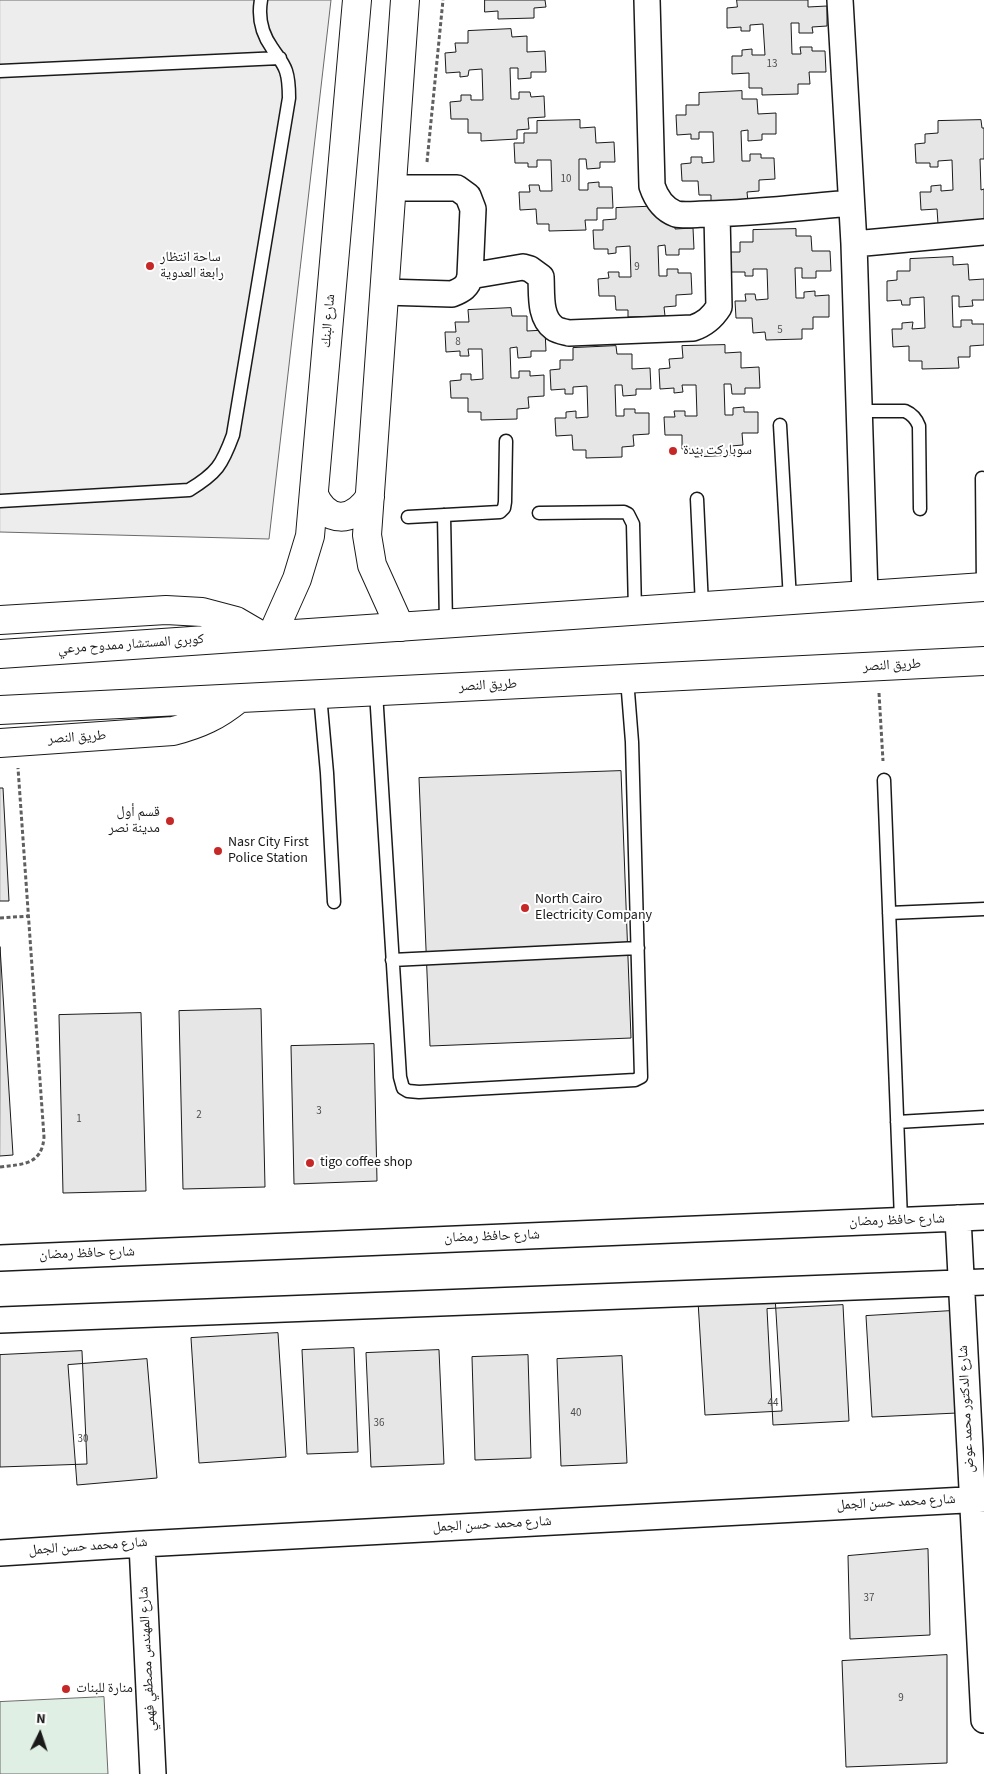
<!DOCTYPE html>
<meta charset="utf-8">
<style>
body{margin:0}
#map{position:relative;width:984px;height:1774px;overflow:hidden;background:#fff;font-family:"Source Sans 3",sans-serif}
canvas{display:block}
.north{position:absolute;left:15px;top:1709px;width:50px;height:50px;-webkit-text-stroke:4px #fff;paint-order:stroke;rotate:4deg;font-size:14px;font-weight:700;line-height:20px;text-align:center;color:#1a1a1a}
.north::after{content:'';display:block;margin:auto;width:18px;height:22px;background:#1a1a1a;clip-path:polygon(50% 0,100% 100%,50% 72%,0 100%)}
</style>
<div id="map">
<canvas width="984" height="1774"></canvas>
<div class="north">N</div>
</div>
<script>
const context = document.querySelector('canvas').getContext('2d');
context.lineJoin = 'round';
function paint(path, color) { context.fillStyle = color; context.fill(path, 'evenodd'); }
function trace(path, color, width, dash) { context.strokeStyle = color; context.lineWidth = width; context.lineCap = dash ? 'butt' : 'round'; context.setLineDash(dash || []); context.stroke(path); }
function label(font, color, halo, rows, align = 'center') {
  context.font = font + ' "Source Sans 3","Noto Naskh Arabic",sans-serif'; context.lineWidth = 4; context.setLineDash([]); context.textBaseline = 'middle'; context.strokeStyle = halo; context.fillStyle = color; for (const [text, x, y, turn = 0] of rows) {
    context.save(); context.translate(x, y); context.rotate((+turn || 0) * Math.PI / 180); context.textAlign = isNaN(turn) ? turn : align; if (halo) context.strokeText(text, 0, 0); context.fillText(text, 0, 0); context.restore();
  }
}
const green = new Path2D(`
 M104 1697 108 1774H0V1702Z`);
paint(green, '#e0efe3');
trace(green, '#6a6a6a', 1);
const parking = new Path2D(`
 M0 0H331L269 539 0 532Z`);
paint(parking, '#ededed');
trace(parking, '#6a6a6a', 1);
const building = new Path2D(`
 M485 0H545L546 7 534 8V18L498 19V11L485 12Z
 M737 0H808V7L827 6V26L812 27 813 33H799V23H791L792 54H801L800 47H812V51H825L826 72H809L810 84H798V94L762 95V88H749V73L732 74V56H742V50L752 49V55H765L763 24 750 25V31H741V27L727 28V8L737 7Z
 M511 29 512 37 527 36V52L545 51 546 72H531V78L518 79V68H510L511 99H519V92H530L531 97 544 96 545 117 528 118 529 129 517 130V139L481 141V133H468V119H451L450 102 461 101V95H471V100H483L482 69 469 70 468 76 460 77V72L446 73 445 53 456 52 455 43H468V31Z
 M742 91V99H757L758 114 776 113V134H762V140L748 141V130L741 131 742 161H750V154H761V158H774L775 179 759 180V191L747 192 748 202 711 203V195H699L698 181H682L681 164 691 163V157H702V163L714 162 713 132H699V139H691V134L677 135 676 115H686V105H699V93Z
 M580 120V128L595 127 596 143 614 142 615 162H600V168L587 169 586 159H579V190H588V183L599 182V187H612L613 208H597V220H585L586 230 549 231V224H537L536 209 520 210 519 192H530L529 185H539L540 191H552L551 160H537V167H528V163H515L514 143H524V133H537V121Z
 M981 120 982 128H984V159H980L981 190 984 189V230L938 224 937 209 921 210 920 192H931V186L941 185V191L953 190 952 160 938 161V167H930V163H916L915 144 925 143V134L938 133V121Z
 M659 206 675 213V229L693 228 694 249H679V255H666L665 245 658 246 659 276H667V269H678V273H691L692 294 676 295V306L664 307 665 316 628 317V310H616L615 296H599L598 279 609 278 608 272H619V277H631L630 246 616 247V253L608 254V249H594L593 230H603V220L616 219V208Z
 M796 229V236H811L812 251H830L831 271H816V278H802V268H795L796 298H804V292L815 291V296L829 295V317H813V329H802V339L766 340 765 332 753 333 752 318H736L735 301H746L745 294H755L756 300 768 299 767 269H753V276H745V272H731L730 252H740V242H753V230Z
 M953 257V265L968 264 969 280 984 279V300H972L973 306 959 307V296H952L953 327H961V320H972V324H984V345L970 346V357H958L959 368 922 369V361H909V346L893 347 892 329H902V323L913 322 912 329 925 328 924 297 910 298V305H902L901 300 887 301V281L897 280V271H910V259Z
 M511 308 512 316H527V331L545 330 546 351H531V357L518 358 517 347 510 348 511 378H519V371H530V376L544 375V396L528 397 529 408 517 409V419L481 420V412H468V398H451L450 381 461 380V374H471V380L483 379 482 349H468L469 356H460V351L446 352 445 332H456L455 322H469L468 310Z
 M725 345V353L741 352V368L759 367 760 388H745V394H732L731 384H724L725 415H733V408L744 407V412H758V433H742L743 445 731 446V455L695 457V449H682V435H665L664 417H675L674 411H685V416H697L696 385H682L683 392 674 393V388L660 389 659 369 670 368 669 359 683 358 682 346Z
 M616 346 617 354H632V369L650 368 651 389H636V395L623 396 622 385H615L616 416H624V409H635V413H649V434L633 435 634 446 622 447V457L586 458V450H573L572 435 556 436 555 418H566V412L576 411V418L588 417 587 386 573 387V394H565V389L551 390 550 370 560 369V360H573V348Z
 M621 771 631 1038 430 1046 419 778Z
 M0 788H3L9 901H0Z
 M0 947 13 1155 0 1156Z
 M261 1009 265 1187 183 1189 179 1011Z
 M141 1013 146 1191 63 1193 59 1015Z
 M374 1044 377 1181 294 1184 291 1046Z
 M775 1296 782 1411 705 1415 698 1301Z
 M843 1305 849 1421 773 1425 767 1309Z
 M951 1311 957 1413 872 1417 866 1316Z
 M278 1333 286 1457 199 1463 191 1338Z
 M354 1348 358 1452 307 1454 302 1350Z
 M439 1350 444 1464 371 1467 366 1353Z
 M82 1351 87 1464 0 1467V1355Z
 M528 1355 531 1458 475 1460 472 1357Z
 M622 1356 627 1463 561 1466 557 1359Z
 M147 1359 157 1478 77 1485 68 1365Z
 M928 1549 930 1635 850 1639 848 1556Z
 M947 1655V1763L846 1767 842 1661Z`);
paint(building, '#e6e6e6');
trace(building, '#1a1a1a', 1);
const service = new Path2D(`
 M0 71 280 58
 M859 411H905C912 414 916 418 919 426L920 509
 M780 425 790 600
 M982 478 983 587
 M697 499 702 606
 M0 501 189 490C217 473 222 465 233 435L289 98C289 89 289 80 286 71 283 62 277 56 272 48 262 34 258 17 261 0
 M539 513 624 512 628 514 633 524 635 611
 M444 515 446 624
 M408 517 500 512 504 508 505 502 506 441
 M376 692 400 1077 403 1088 408 1091 419 1092 635 1080 641 1077 632 742 627 679
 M320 695 327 773 334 902
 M884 780 901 1220
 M889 913 984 909
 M392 960 638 948
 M897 1122 984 1117`);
const minor = new Path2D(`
 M647 0 652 186C656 198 663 209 676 214 685 216 697 214 706 214 755 213 803 207 851 203
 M840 0 854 244 865 595
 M854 244 984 232
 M470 276 523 267 530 269 541 277C542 294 539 317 554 328 558 331 565 332 569 333L693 328C705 324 712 318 719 307L717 214
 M384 292 452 294C462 290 468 287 470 276L473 209 468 196 457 188H391
 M958 1218 984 1720
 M0 1258 984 1217
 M0 1320 984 1282
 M142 1544 153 1774
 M0 1553 142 1544 984 1499`);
const tertiary = new Path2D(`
 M314 495C327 524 353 523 370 497
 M400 627 372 565 367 535 405 0
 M272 635 297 579 310 536 357 0`);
const trunk = new Path2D(`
 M0 620 166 610 202 612 236 621 260 635
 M0 654 984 587
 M0 710 984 661
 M0 743 173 731C200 724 217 716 238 699`);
trace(service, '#1a1a1a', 15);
trace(minor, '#1a1a1a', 28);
trace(tertiary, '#1a1a1a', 30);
trace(trunk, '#1a1a1a', 30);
trace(new Path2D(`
 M427 162 443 0
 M879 693 883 761
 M0 918 29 916
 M0 1167C23 1164 42 1165 44 1137L18 768`), '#5f5f5f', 3, [4, 2.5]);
trace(service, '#fff', 12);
trace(minor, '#fff', 25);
trace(tertiary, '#fff', 28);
trace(trunk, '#fff', 28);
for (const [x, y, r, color] of [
 [150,266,5,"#c62828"],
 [673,451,5,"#c62828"],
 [170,821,5,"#c62828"],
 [218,851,5,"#c62828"],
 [525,908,5,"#c62828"],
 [310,1163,5,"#c62828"],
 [66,1689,5,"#c62828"]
]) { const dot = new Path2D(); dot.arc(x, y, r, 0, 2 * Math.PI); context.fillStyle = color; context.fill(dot); trace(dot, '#fff', 2); }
label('11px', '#4d4d4d', null, [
 ["13",772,65],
 ["10",566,180],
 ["9",637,268],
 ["5",780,331],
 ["8",458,343],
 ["3",319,1112],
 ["2",199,1116],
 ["1",79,1120],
 ["44",773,1404],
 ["40",576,1414],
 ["36",379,1424],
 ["30",83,1440],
 ["37",869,1599],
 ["9",901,1699]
]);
label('14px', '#1a1a1a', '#fff', [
 ["ساحة انتظار",160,258],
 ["رابعة العدوية",160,274],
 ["سوباركت بندة",683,451],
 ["قسم أول",160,813,"right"],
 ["مدينة نصر",160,829,"right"],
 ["Nasr City First",228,843],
 ["Police Station",228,859],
 ["North Cairo",535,900],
 ["Electricity Company",535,916],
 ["tigo coffee shop",320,1163],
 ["منارة للبنات",76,1689]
], 'left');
label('14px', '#1a1a1a', '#fff', [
 ["شارع البنك",329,321,-85],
 ["كوبرى المستشار ممدوح مرعي",131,645,-4],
 ["طريق النصر",892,666,-3],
 ["طريق النصر",488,686,-3],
 ["طريق النصر",77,738,-4],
 ["شارع حافظ رمضان",897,1221,-2],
 ["شارع حافظ رمضان",492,1237,-2],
 ["شارع حافظ رمضان",87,1254,-2],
 ["شارع الدكتور محمد عوض",967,1409,-93],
 ["شارع محمد حسن الجمل",896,1503,-3],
 ["شارع محمد حسن الجمل",492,1525,-3],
 ["شارع محمد حسن الجمل",88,1547,-4],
 ["شارع المهندس مصطفي فهمي",148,1659,-93]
]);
</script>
